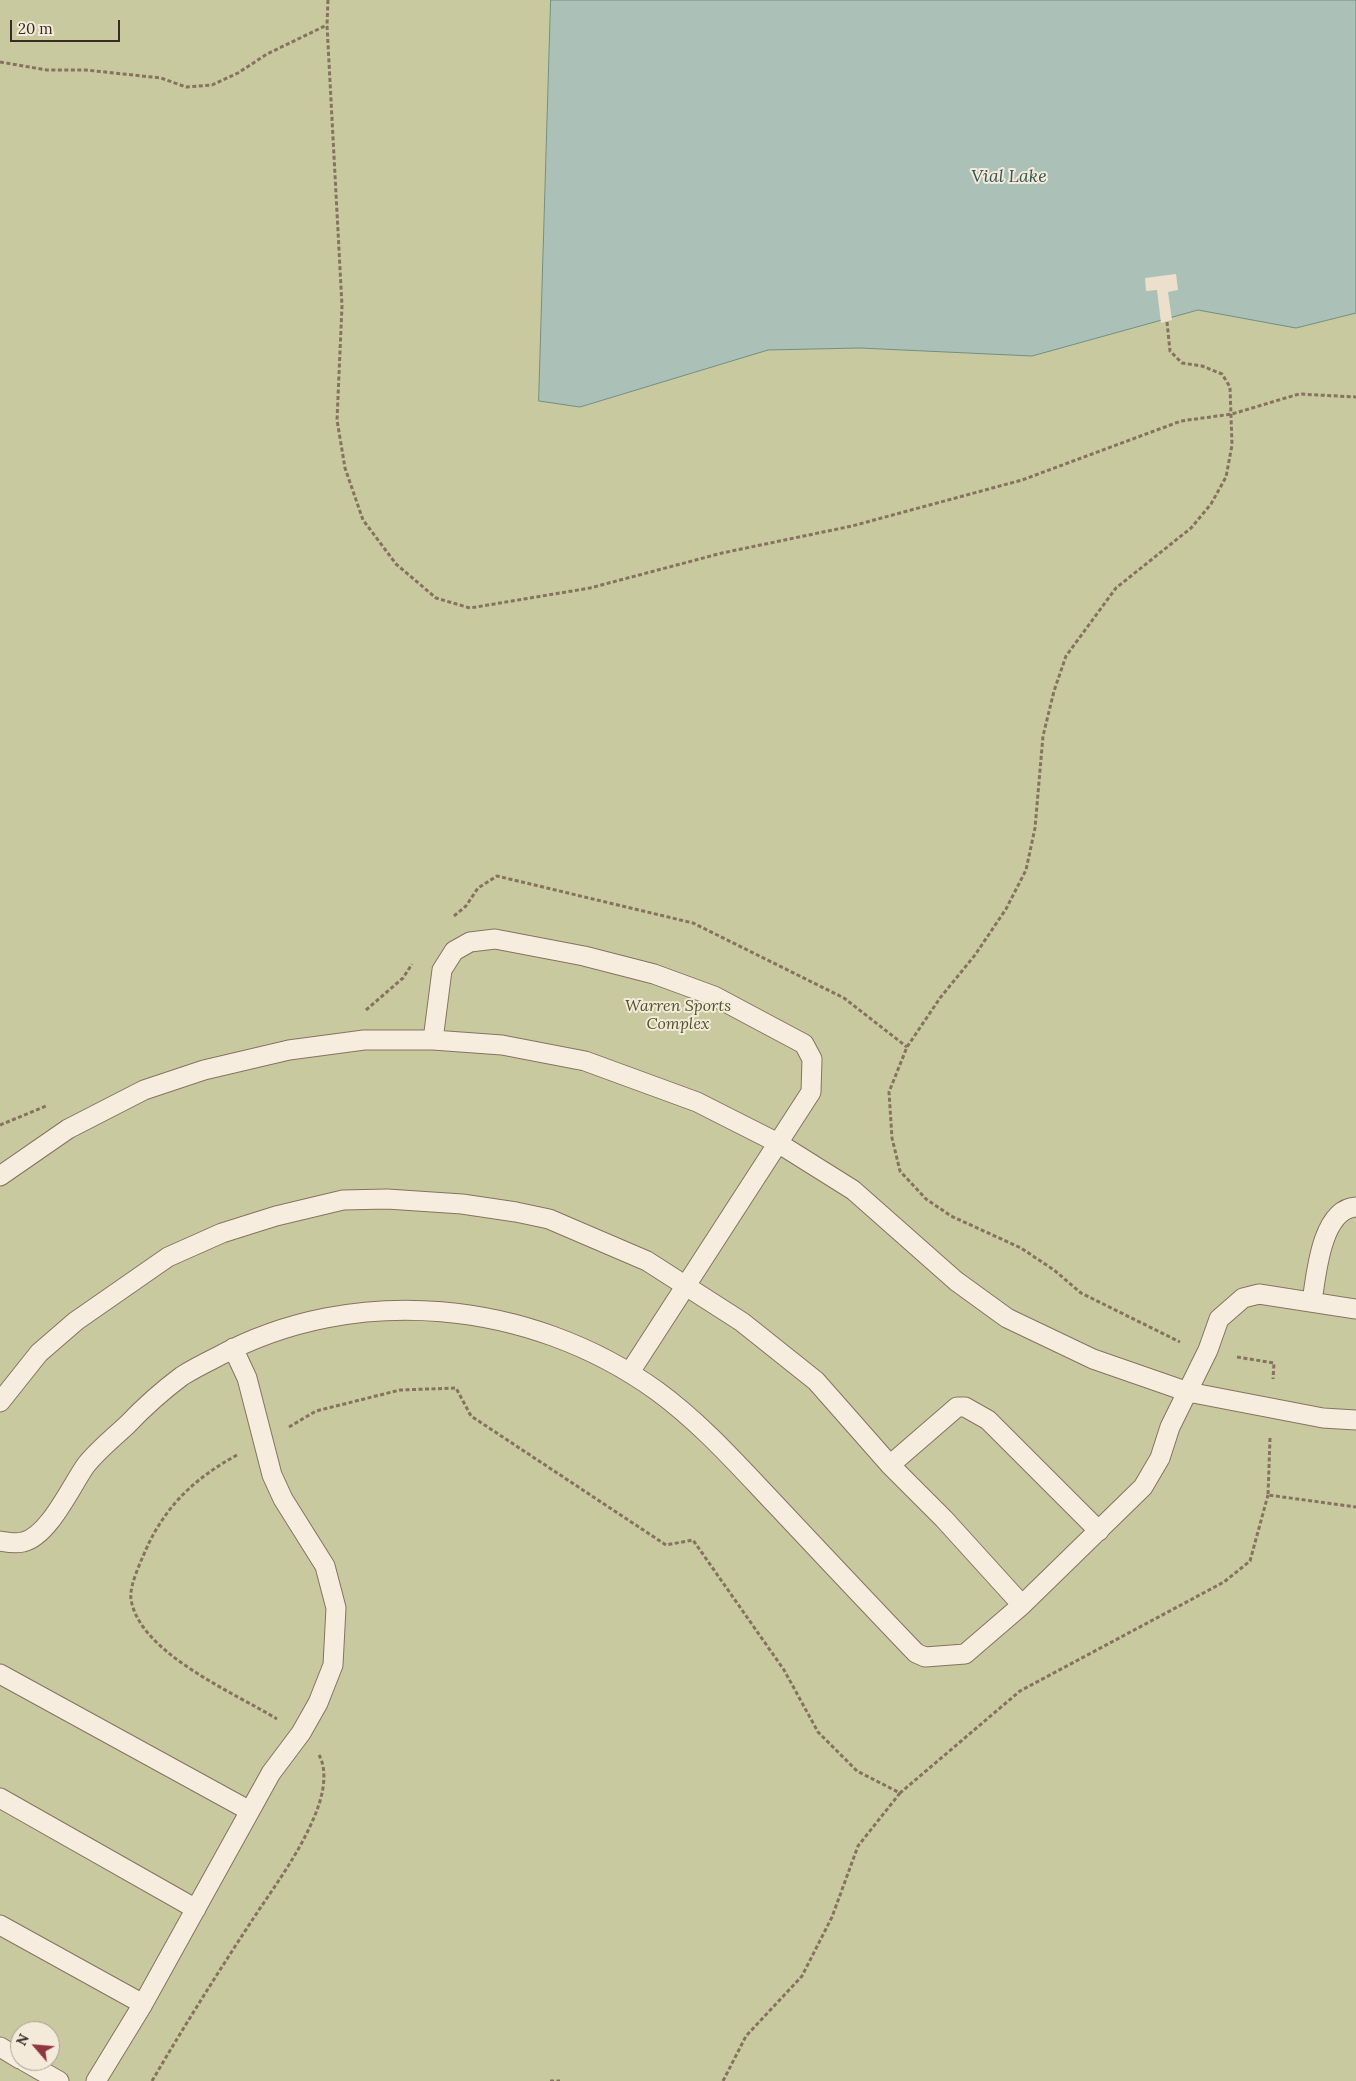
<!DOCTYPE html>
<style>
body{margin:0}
#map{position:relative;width:1356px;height:2081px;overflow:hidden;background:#ecdfcb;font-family:Lora,serif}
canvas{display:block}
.north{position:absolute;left:10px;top:2021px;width:50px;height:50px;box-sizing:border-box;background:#f4eada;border:1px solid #a99e90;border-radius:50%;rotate:297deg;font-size:14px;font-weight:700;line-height:20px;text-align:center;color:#392b22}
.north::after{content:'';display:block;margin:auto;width:18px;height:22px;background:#91353e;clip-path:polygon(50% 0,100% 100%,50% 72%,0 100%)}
.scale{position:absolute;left:10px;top:20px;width:110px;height:22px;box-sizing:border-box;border:2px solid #392b22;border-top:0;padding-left:6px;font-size:15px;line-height:18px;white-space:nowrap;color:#392b22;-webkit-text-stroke:4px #f4eada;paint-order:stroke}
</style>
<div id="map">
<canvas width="1356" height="2081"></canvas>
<div class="north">N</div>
<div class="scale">20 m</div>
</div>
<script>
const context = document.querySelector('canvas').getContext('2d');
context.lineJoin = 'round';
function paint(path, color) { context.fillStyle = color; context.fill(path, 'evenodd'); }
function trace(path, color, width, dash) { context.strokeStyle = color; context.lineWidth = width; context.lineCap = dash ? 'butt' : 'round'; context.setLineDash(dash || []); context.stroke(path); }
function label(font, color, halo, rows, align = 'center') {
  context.font = font + ' Lora,serif'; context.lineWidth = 4; context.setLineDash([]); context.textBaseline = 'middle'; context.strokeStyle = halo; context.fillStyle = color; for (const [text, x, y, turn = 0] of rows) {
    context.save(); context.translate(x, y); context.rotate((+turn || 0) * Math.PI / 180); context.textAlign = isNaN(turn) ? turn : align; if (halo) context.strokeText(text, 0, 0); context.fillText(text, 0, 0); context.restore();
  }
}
paint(new Path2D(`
 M0 0H1356V2081H0ZM20 2031H50V2061H20Z`), '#c8c99f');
const water = new Path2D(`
 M551 0H1356V313L1296 328 1198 310 1032 356 860 348 768 350 580 407 539 401Z`);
paint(water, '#abc1b8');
trace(water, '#728f85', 1);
paint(new Path2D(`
 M1176 274 1178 290 1168 292 1172 320 1161 323 1157 290 1146 291 1145 278Z`), '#ecdfcb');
const service = new Path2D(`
 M433 1040 442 970 454 951 470 942 495 939 584 956 654 974 714 996 804 1044 812 1059 811 1092 630 1372
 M0 1176 68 1129 144 1090 204 1070 289 1050 364 1040H433L502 1045 585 1061 697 1102 778 1143 853 1190 956 1281 1007 1318 1093 1359 1188 1392 1323 1418 1356 1420
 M1312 1302C1316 1276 1321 1209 1356 1207
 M0 1402 39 1353 76 1321 168 1257 222 1233 276 1216 343 1200 387 1199 462 1204 516 1212 549 1219 647 1261 742 1322 816 1381 890 1465 944 1519 1022 1605
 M890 1465 957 1407H965L988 1420 1099 1531
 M0 1541C6 1542 16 1544 23 1542 49 1536 71 1486 86 1465 98 1450 113 1438 127 1425 144 1407 162 1391 182 1376 193 1369 205 1363 217 1357 355 1282 531 1300 657 1391 701 1423 738 1465 776 1505 822 1554 869 1604 916 1653L925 1657 965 1654 1022 1605 1143 1487 1160 1458 1170 1427 1208 1350 1219 1319 1243 1298 1259 1294 1356 1309
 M0 1674 250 1811
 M0 1798 196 1909
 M0 1925 143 2004
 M0 2047 20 2059
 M24 2061 59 2081
 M96 2081 143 2004 271 1773 301 1733 318 1703 333 1665 336 1608 325 1566 283 1499 272 1475 247 1378 233 1348`);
trace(service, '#877260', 21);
trace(new Path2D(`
 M328 0 327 25 342 306 337 420 345 468 363 520 396 564 436 598 470 608 590 588 722 553 852 526 1022 480 1181 421 1232 414 1299 394 1356 397
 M0 62 47 70H86L161 78 186 87 212 85 238 73 267 54 327 25
 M1167 322 1170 351 1182 363 1202 366 1222 374 1230 387 1232 445 1226 477 1211 504 1191 528 1116 588 1066 656 1054 691 1043 736 1035 828 1026 870 1006 909 975 955 940 998 907 1047 889 1092 892 1138 900 1171 926 1199 951 1216 1021 1248 1054 1270 1081 1293 1180 1342
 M454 916 466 906 478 888 497 876 693 923 844 998 907 1047
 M366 1010 403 978 412 964
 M0 1125 46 1106
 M1237 1357 1274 1363 1273 1379
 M289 1427 316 1411 400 1390 456 1388 471 1416 666 1545 693 1540 784 1670 818 1732 857 1771 900 1793 1020 1691 1224 1582 1250 1561 1268 1495
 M1270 1438 1268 1495 1356 1507
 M237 1455C197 1477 168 1503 148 1545 142 1559 129 1585 131 1599 139 1653 235 1693 277 1719
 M152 2081C183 2028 215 1977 249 1925 273 1888 301 1852 317 1810 323 1794 328 1771 319 1755
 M550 2081H560
 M723 2081 746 2036 802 1976 832 1917 858 1846 900 1793`), '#877260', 3, [4, 2.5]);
trace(service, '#f7edde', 19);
label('italic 16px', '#4d542b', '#f4eada', [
 ["Warren Sports",678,1006],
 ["Complex",678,1024]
]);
label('italic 18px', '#335752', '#f4eada', [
 ["Vial Lake",1009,177]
]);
</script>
